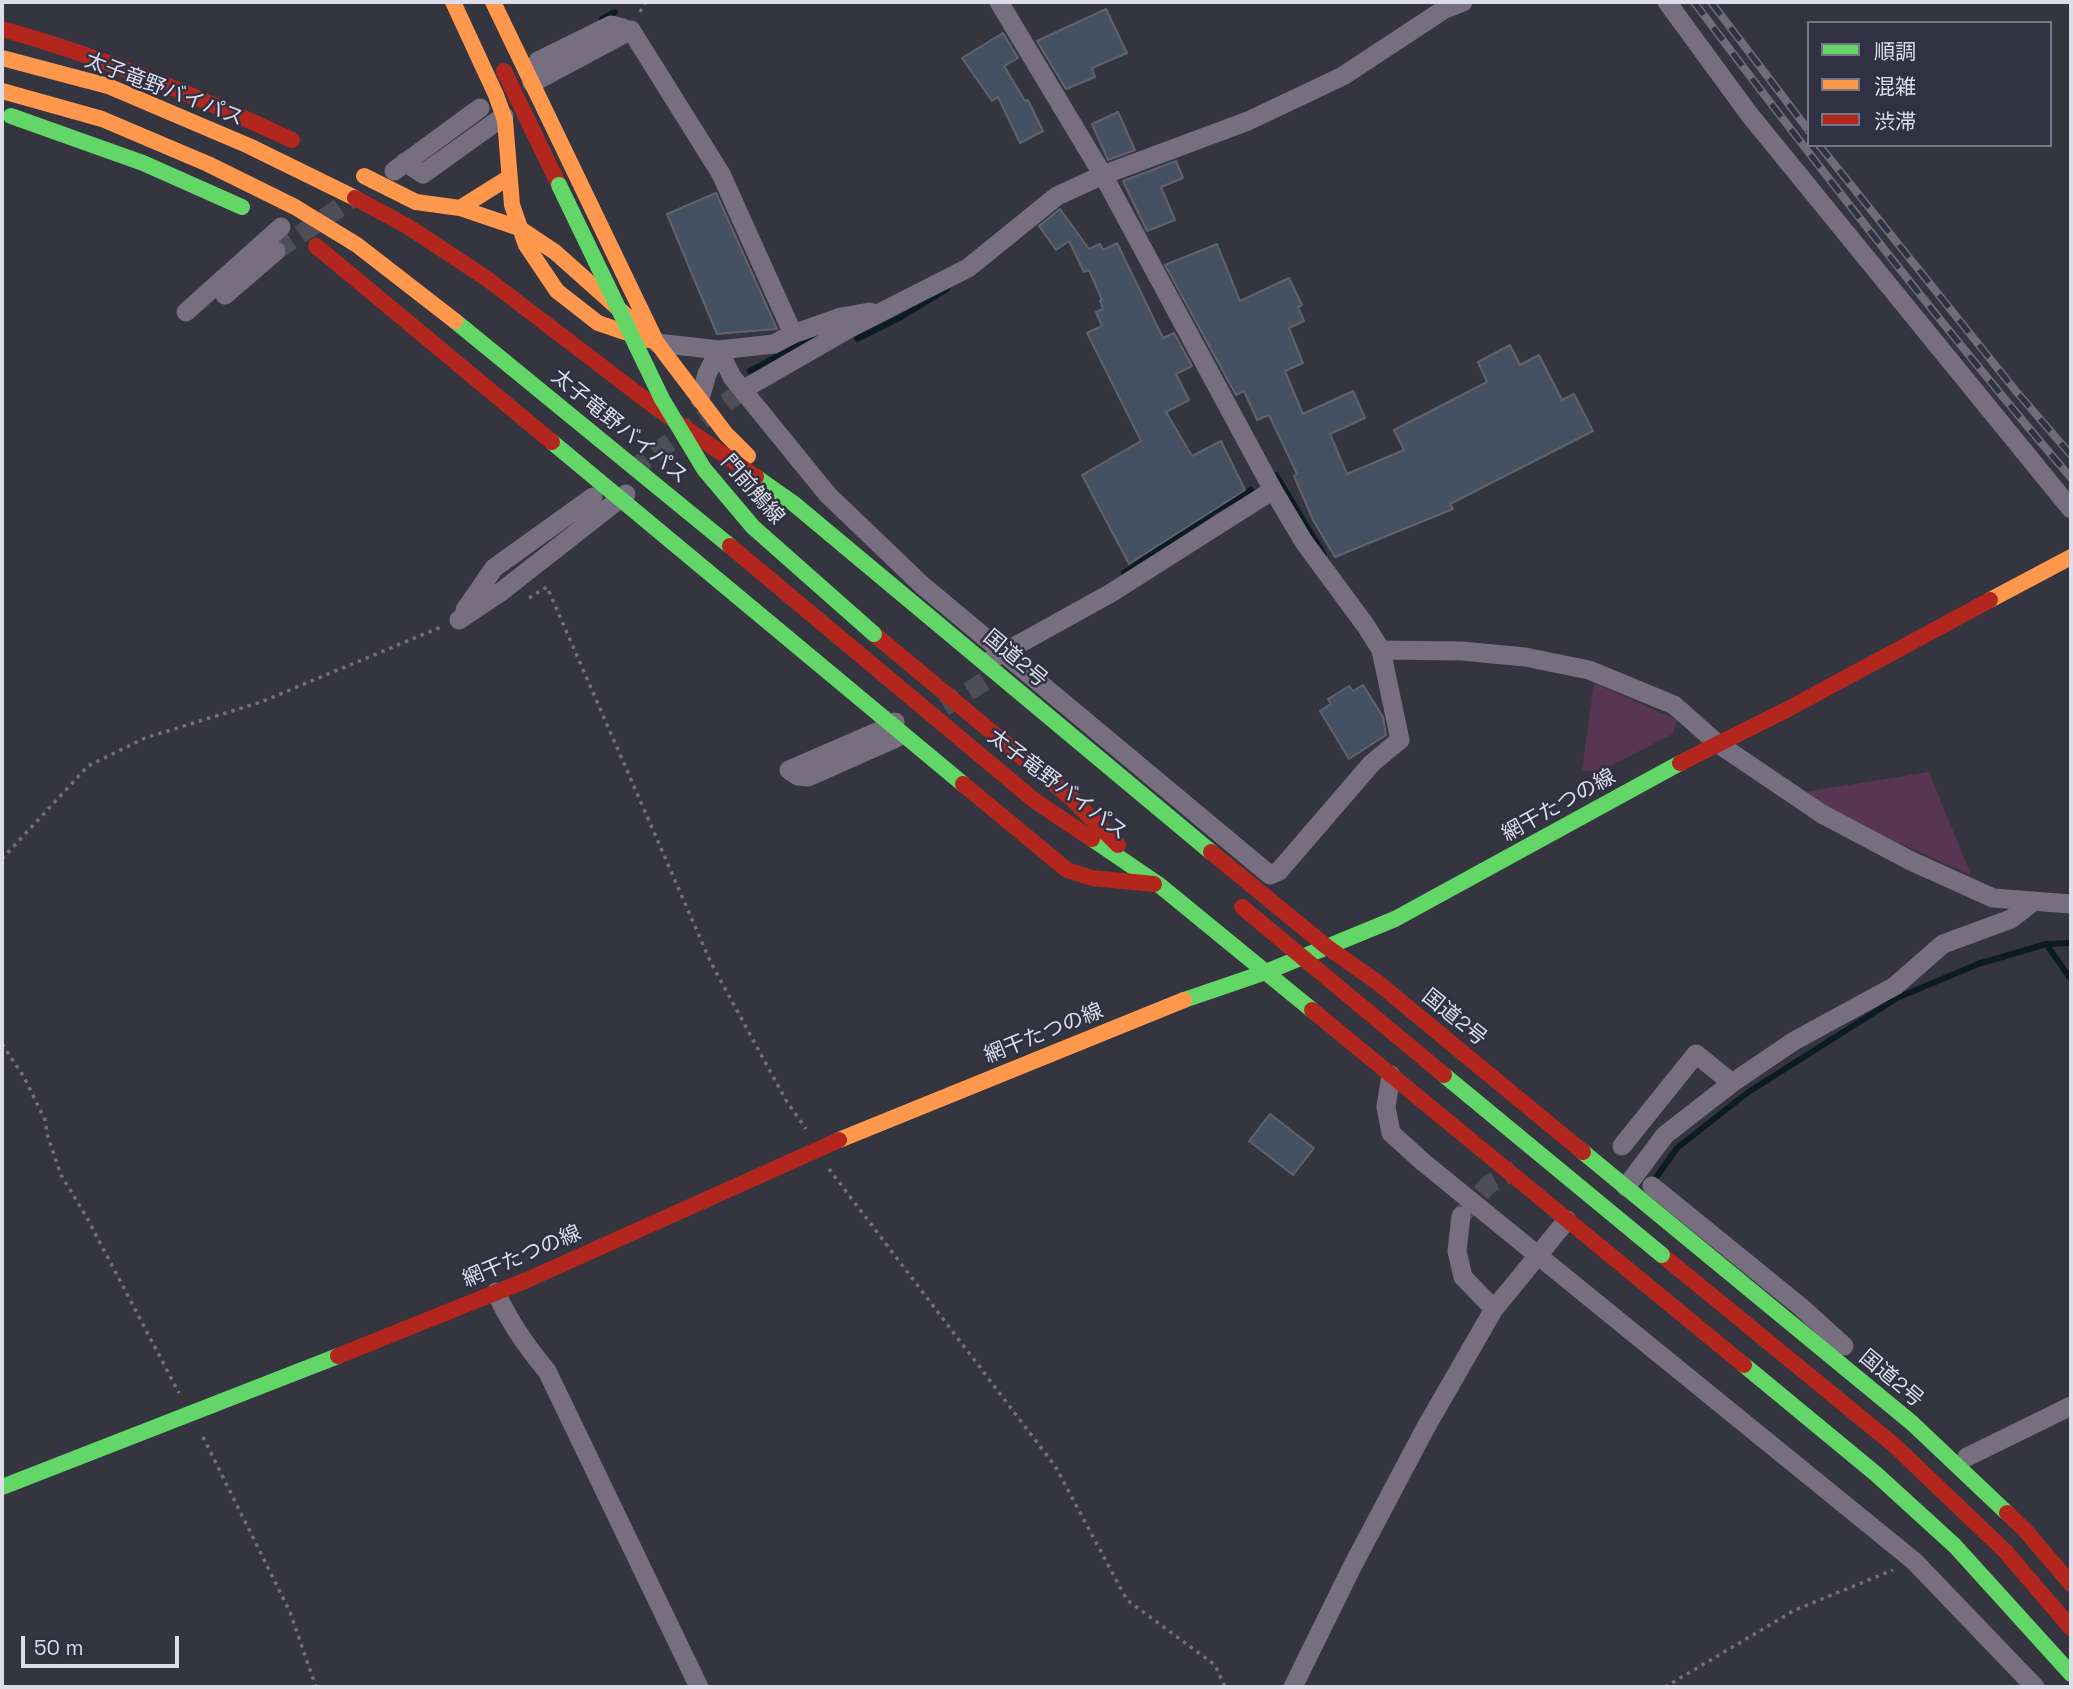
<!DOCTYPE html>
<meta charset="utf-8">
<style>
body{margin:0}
#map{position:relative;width:2073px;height:1689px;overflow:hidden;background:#34353f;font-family:"Space Grotesk","Noto Sans JP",sans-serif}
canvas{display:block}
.frame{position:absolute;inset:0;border:4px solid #dcdde9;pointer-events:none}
.legend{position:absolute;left:1807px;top:21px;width:245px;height:126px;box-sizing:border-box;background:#303143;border:2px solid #757685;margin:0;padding:9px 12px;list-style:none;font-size:21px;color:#dcdde9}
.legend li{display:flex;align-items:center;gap:14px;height:35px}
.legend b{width:35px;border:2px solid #757685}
.scale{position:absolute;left:21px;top:1636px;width:158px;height:32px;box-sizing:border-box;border:4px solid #dcdde9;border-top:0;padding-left:9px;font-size:21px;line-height:24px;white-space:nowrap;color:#dcdde9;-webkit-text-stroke:5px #303143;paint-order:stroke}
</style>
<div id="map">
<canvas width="2073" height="1689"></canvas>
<div class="frame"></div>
<ul class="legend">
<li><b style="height:9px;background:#63d668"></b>順調</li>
<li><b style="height:9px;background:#ff974d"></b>混雑</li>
<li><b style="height:9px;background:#b3261e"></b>渋滞</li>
</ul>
<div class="scale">50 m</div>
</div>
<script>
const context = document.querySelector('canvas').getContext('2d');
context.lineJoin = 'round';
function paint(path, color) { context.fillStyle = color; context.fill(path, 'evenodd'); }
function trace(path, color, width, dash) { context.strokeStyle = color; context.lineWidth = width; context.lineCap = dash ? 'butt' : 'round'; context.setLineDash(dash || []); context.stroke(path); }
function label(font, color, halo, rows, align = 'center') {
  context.font = font + ' "Space Grotesk","Noto Sans JP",sans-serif'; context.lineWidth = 5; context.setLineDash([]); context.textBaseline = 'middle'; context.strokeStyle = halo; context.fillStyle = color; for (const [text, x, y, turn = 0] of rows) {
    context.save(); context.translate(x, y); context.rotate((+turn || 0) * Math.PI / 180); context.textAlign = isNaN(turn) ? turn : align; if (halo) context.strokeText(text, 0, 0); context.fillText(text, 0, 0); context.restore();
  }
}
paint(new Path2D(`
 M1594 683 1677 720 1673 734 1598 772 1582 770Z
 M1929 772 1971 875 1839 816 1804 792Z`), '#593554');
trace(new Path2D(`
 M602 19 615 12
 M857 339 901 317 947 289
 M750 371 822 333
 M1273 477 1276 475 1324 555
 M1124 573 1213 512 1251 490
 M2046 944 2071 979
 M1655 1179 1677 1148 1747 1093 1897 998 1978 964 2046 944 2071 943`), '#0c1b22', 6);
const building = new Path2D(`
 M1106 9 1127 53 1092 68 1095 77 1066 89 1037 41Z
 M1003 33 1018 58 1004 66 1025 101 1028 100 1043 131 1020 143 998 97 992 101 962 58Z
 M1118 112 1135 150 1108 160 1092 124Z
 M1176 161 1183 178 1161 187 1175 220 1147 231 1123 181Z
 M716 193 777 329H776L717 334 667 214Z
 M1060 209 1089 249 1100 244 1103 250 1117 243 1163 338 1174 333 1192 366 1176 374 1189 400 1166 412 1192 456 1221 441 1245 490 1129 564 1082 475 1141 441 1087 333 1102 326 1096 312 1103 309 1100 301 1102 300 1089 270 1084 272 1069 241 1056 250 1039 226Z
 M1217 244 1240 301 1289 278 1302 305 1298 307 1304 321 1289 328 1303 363 1285 371 1303 414 1353 391 1365 418 1330 434 1347 474 1404 450 1394 430 1487 382 1478 362 1510 345 1520 365 1539 355 1562 400 1574 394 1593 431 1450 504 1453 509 1335 557 1313 520 1294 476 1297 474 1269 415 1257 420 1244 391 1236 395 1165 265Z
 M1363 685 1383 717 1386 735 1349 759 1320 711 1331 704 1328 699 1349 686 1353 691Z
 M1270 1114 1314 1148 1293 1175 1249 1141Z`);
paint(building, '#455062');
trace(building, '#60636b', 2);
trace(new Path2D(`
 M276 251 358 195
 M631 470 751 385
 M944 707 1001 671
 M1462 1215 1489 1184 1516 1170`), '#4d4e58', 19, [19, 10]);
trace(new Path2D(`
 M640 12 645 2
 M529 598 547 587 711 963 787 1102 806 1129
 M2 859 88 766 145 738 261 702 441 627
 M2 1044 24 1077 45 1120 47 1134 61 1175 86 1216 179 1393
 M829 1169 1055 1466 1127 1600 1215 1665 1225 1687
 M203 1437 290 1612 316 1687
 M1665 1687 1795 1610 1893 1570`), '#736e7a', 3.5, [3.5, 5]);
trace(new Path2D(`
 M999 2 1103 175 1273 490 1304 542 1366 626 1381 650 1462 651 1525 657 1589 670 1674 705 1717 743 1822 814 1911 861 1993 898 2071 904
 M1667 2 1749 114 2071 509
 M538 61 611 25 623 28
 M532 83 631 30 721 174 793 334
 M405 162 423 174 504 116
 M394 171 480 108
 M225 295 276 251
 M186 312 281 227
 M657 343 719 350 774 344 793 334 841 317 870 312
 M719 350 732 377 828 495 922 585 1270 875 1279 871 1372 763 1400 740 1381 650
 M751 385 850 328 968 268 1057 196 1103 175 1248 121 1343 76 1443 10 1463 2
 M700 399 707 374 719 350
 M465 610 494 568 593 497
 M459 620 502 591 626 494
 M992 659 1111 593 1273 490
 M895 722 893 725 789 770 798 776 808 777 896 738
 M1391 1075 1386 1107 1391 1133 1423 1162 1914 1561 2035 1687
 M1622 1146 1696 1054 1732 1083
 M1652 1186 1801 1307 1844 1346
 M1626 1187 1665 1135 1732 1083 1794 1041 1895 986 1943 944 2011 919 2034 901
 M1461 1216 1457 1251 1463 1277 1494 1309
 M496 1292C509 1322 526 1346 547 1371L699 1687
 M1967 1457 2071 1406
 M1293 1687 1352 1567 1426 1427 1494 1309 1567 1220`), '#776f80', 19);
trace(new Path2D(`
 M11 116 143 163 242 207
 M455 321 730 546
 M552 442 963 784
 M756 477 793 503 1211 852
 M1092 839 1158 884 1312 1010
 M1184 1000 1266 972 1395 919 1680 763
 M1583 1152 1912 1423 2007 1513
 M1744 1365 1876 1474 1955 1546 2071 1674
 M2 1487 338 1356`), '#63d668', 16);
trace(new Path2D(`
 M453 2 496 95 505 120 512 205 526 245 557 291 598 323 648 340
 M493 2 654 337
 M2 58 108 86 249 146 355 198
 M2 91 102 119 208 164 295 207 357 245 455 321
 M364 176 416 202 460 208 519 228 555 252 657 343 726 434 748 456
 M460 208 508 178
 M1990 600 2071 557
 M839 1140 1184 1000`), '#ff974d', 16);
trace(new Path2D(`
 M2 29C103 57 198 96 292 140
 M504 71 559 185
 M355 198 407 226 486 278 655 407 756 477
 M316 246 552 442
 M730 546 1035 801 1092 839
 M874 634 1071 798 1118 845
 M1680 763 1788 709 1990 600
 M963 784 1067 870 1092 878 1154 884
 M1211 852 1327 947 1377 982 1583 1152
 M1312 1010 1744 1365
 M1662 1255 1894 1445 2005 1551 2071 1628
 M338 1356 527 1280 839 1140
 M2007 1513 2024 1529 2071 1584`), '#b3261e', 16);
const rail = new Path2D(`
 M1694 2C1816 164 1940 324 2071 478
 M1711 2 1809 131
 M1819 145 2015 390 2071 455`);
trace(rail, '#706c79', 8);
trace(rail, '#303143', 5, [16]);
trace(new Path2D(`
 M559 185 662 399 704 469 753 527 874 634
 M1444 1075 1662 1255`), '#63d668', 16);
trace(new Path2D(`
 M1242 907 1444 1075`), '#b3261e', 16);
label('21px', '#dcdde9', '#303143', [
 ["太子竜野バイパス",164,90,21],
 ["太子竜野バイパス",619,427,39],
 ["門前鵤線",752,490,49],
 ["国道2号",1015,659,40],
 ["太子竜野バイパス",1057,785,37],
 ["網干たつの線",1559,806,-29],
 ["国道2号",1454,1018,39],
 ["網干たつの線",1044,1034,-22],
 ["網干たつの線",522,1257,-23],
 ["国道2号",1891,1379,40]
]);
</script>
